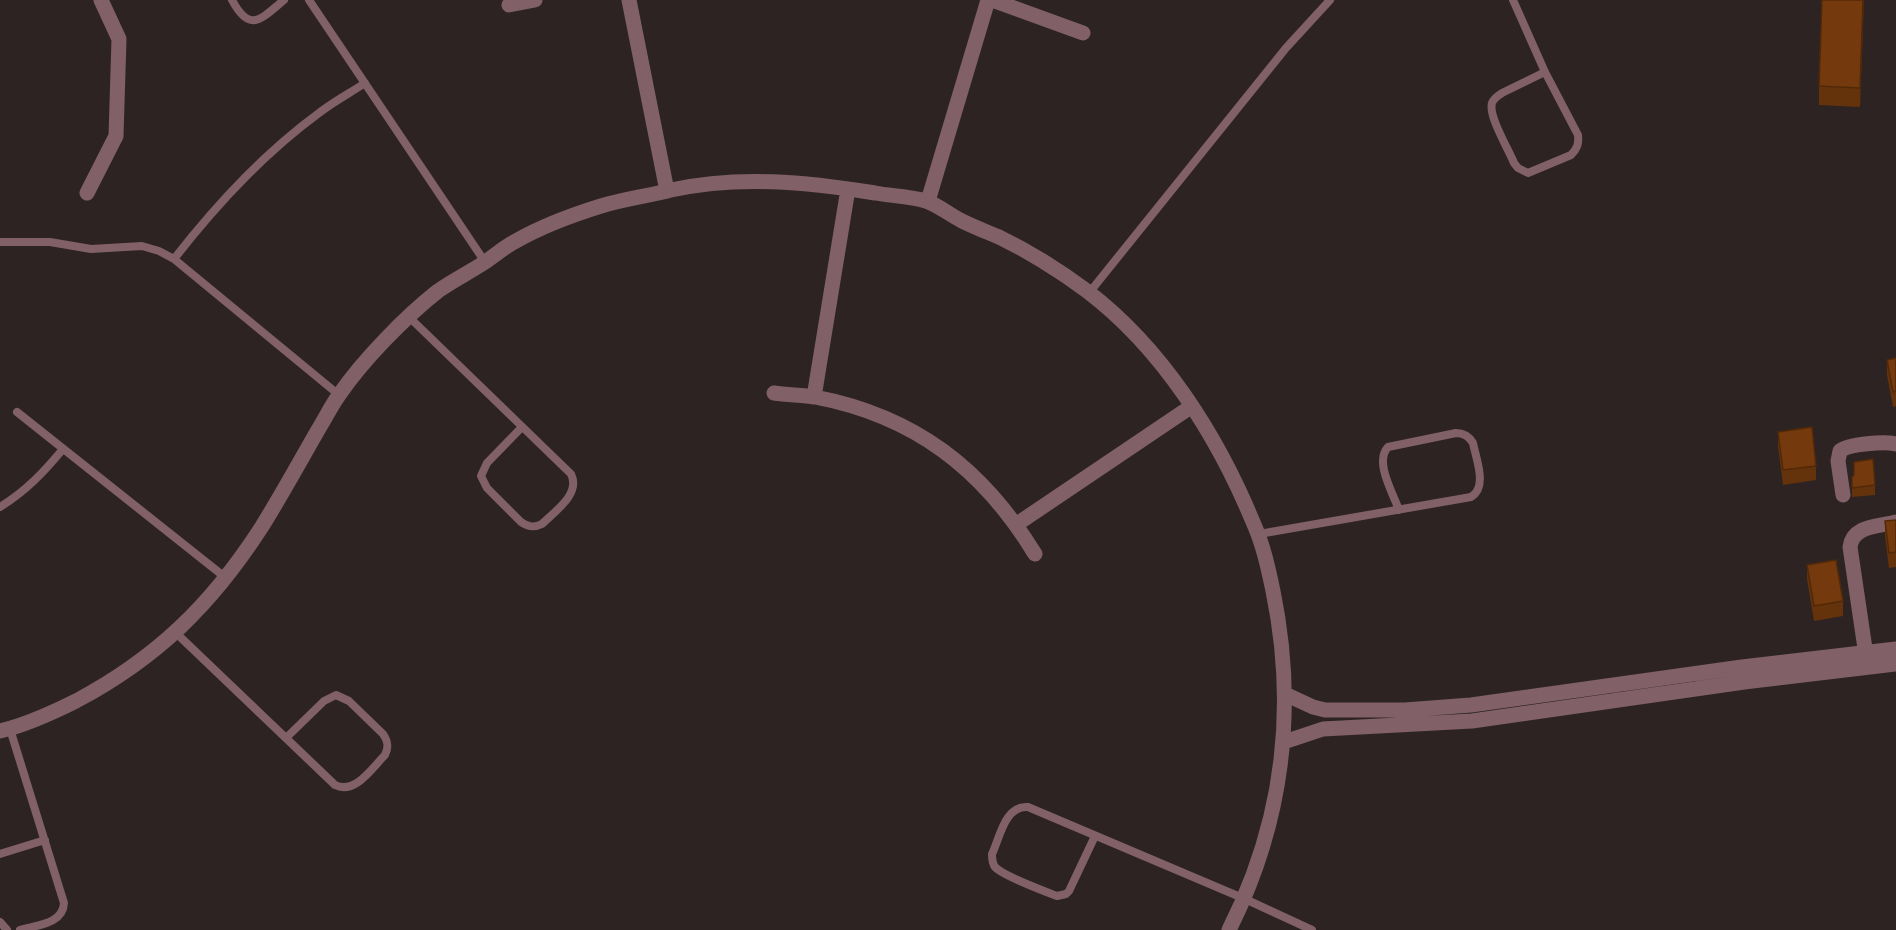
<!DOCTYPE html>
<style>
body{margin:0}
canvas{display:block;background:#2c2322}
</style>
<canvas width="1896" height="930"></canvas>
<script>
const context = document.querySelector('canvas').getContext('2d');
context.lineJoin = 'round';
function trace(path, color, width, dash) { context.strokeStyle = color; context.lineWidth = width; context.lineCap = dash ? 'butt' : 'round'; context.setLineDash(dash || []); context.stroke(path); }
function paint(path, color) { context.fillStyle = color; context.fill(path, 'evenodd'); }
trace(new Path2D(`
 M232 0C250 34 261 19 284 0
 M309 0 485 262
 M1513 0 1545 72 1578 135C1579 144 1577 149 1571 155L1528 173 1518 168 1514 163C1509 150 1488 116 1492 103 1494 98 1498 96 1502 93L1545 72
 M0 242H50L91 249 142 246 159 251 174 259 339 395
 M174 259C216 205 263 154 319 113 333 102 350 93 365 83
 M1089 293 1286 48 1330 0
 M409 317 571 474C581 494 555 511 542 524 534 528 528 527 521 522L487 488 481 476 487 463 522 427
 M17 412 226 578
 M0 507C26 491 44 472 63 449
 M1259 534 1471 497C1488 487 1476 459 1473 443 1469 436 1464 433 1456 433L1388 447C1374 462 1393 493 1399 510
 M176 633 335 785C355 795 372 768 385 755 389 747 388 741 383 734L349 701 336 695 324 701 286 738
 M10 729 64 903C63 924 37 925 20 930
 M1095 836 1069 891 1066 894 1057 896C1044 891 1003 876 995 867 992 863 992 859 992 854 1000 837 1005 805 1028 807L1245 899 1312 930
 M0 854 45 840
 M0 922 7 930`), '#816068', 8);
trace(new Path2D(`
 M629 0 667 191
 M992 0 1083 33
 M509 5 535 0
 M87 193 116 136 119 39 101 0
 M928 201 988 0
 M774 393C787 395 802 395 815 397 915 416 983 469 1035 554
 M814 397 848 189
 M1843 495 1838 461 1840 451C1848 444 1885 441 1896 444
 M1017 524 1192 406
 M1867 662 1850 547C1853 525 1878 527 1896 522
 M1285 694 1313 707 1325 710H1405L1471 705 1742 667 1896 649
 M0 731C26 725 52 713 76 701 157 658 211 605 261 528 281 496 299 463 318 430 325 419 331 406 339 395 363 360 405 317 438 291 452 281 468 273 482 264 493 257 504 247 516 241 542 226 572 215 601 206 624 199 648 196 671 190 739 175 807 182 875 193 891 196 910 196 926 201 938 205 950 215 962 221 974 227 987 232 999 237 1030 252 1060 271 1087 291 1162 348 1217 435 1253 522 1263 544 1268 567 1273 591 1297 708 1283 823 1229 930
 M1284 742 1323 729 1472 721 1744 682 1896 664`), '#816068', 15);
paint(new Path2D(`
 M1864 0 1860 107 1819 105V86Z
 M1896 358V406L1893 407 1887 375V360Z
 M1778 432 1816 466V480L1783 485 1778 446Z
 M1852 477 1875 485V495L1852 497Z
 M1896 520V567L1889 568 1885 536V521Z
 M1807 565 1843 601V616L1814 621 1807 579Z`), '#64320b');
paint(new Path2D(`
 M1863 0H1864L1860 107V88Z`), '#512909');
const building = new Path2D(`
 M1822 0H1863L1860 88 1819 86Z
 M1896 358V391L1893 392 1887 360Z
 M1812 427 1816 466 1783 470 1778 432Z
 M1873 459 1875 485 1852 488V477L1854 475V462Z
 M1896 520V552L1889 553 1885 521Z
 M1836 560 1843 601 1814 606 1807 565Z`);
paint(building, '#743a0d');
trace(building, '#512909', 1.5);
</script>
